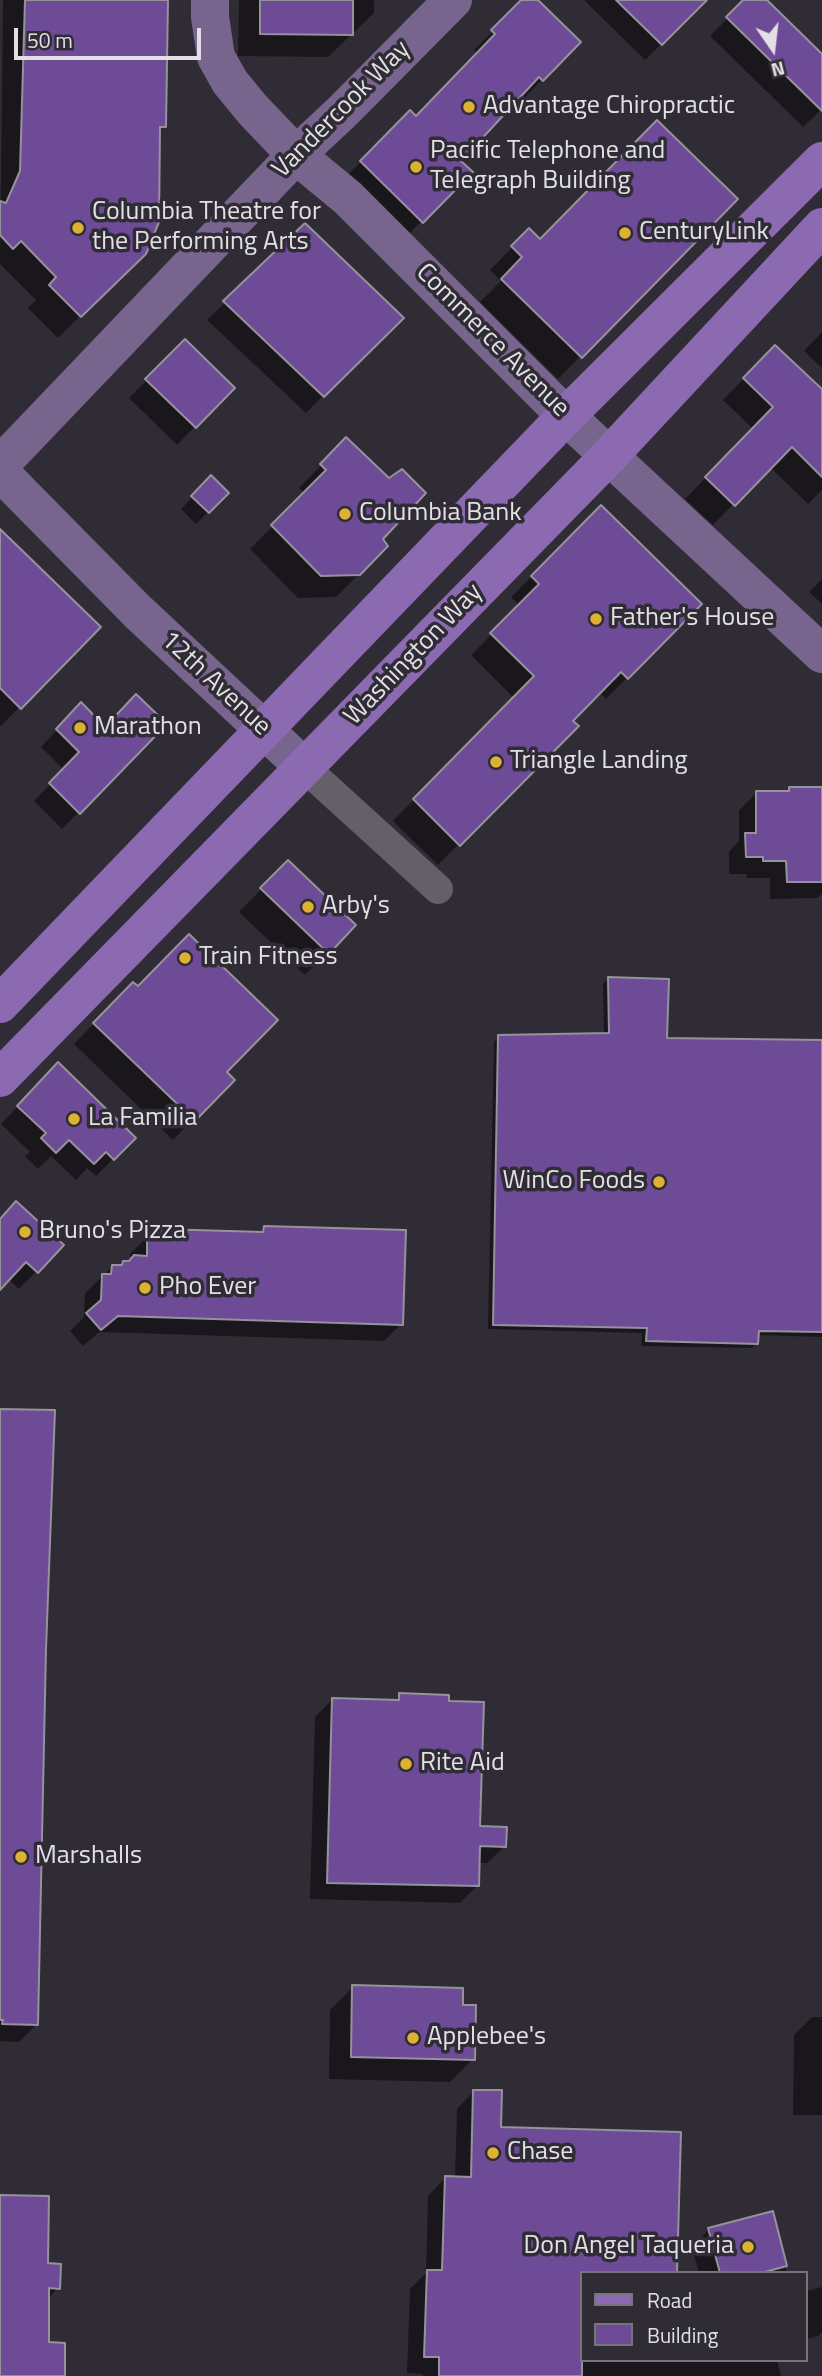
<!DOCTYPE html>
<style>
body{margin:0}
#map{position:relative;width:822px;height:2376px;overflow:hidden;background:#302c35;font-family:"Titillium Web",sans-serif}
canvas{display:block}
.legend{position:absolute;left:580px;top:2271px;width:228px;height:91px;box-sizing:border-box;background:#302c35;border:2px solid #77747b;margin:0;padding:9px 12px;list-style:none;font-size:21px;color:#e2e0e5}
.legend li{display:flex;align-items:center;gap:14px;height:35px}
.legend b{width:35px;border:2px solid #77747b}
.north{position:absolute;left:738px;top:14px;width:70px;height:70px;-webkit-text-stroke:5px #302c35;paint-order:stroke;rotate:166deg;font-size:19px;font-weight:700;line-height:28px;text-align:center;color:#e2e0e5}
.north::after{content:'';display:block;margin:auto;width:24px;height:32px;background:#e2e0e5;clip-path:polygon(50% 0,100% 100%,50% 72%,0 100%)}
.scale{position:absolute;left:14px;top:28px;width:187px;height:32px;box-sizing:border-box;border:4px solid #e2e0e5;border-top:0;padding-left:9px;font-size:21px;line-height:24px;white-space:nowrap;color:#e2e0e5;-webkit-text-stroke:5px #302c35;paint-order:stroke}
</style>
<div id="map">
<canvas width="822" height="2376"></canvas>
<ul class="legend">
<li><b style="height:9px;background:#8b6ab1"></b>Road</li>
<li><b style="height:19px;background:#6e4b96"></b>Building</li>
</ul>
<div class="north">N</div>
<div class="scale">50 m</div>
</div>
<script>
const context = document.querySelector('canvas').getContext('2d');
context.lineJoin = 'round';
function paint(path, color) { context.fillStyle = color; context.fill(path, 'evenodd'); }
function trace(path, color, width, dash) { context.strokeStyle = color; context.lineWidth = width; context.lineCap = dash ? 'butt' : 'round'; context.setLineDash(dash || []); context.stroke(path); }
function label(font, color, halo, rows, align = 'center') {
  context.font = font + ' "Titillium Web",sans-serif'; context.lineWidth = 7; context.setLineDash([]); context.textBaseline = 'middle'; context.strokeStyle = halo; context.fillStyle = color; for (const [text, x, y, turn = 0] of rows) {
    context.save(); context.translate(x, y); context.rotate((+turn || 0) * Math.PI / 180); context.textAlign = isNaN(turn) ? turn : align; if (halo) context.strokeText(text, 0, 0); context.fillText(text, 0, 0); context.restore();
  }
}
paint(new Path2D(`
 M3 0H166L164 126 159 132 144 253 58 338 28 308 36 300 0 264Z
 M239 0H374V13L328 57 238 56Z
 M524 0H536L579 42 524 98 521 95 459 161 470 172 403 240 343 180 410 112 416 118 478 54 474 50Z
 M584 0H693L699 6 645 60Z
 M746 0H764L822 57V109L803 127 710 36Z
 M736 199 558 379 480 302 501 281 490 270 529 230 540 241Z
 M305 225 401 318 306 413 207 320Z
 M822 332V368L804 351Z
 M185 342 233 388 177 445 129 398Z
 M775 347 822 392V490L808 504 770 467 713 525 685 499 753 429 723 400Z
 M346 440 381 539 359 574 336 597 298 598 250 549 305 494 299 488Z
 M211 477 227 493 196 524 181 509Z
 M601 507 700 604 606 699 599 692 571 721 576 726 438 865 393 821 514 698 471 655 520 606 511 597Z
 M0 541 99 627 0 727Z
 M822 579V604L809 592Z
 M65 721 104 729 165 724 62 829 34 801 64 770 41 747Z
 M790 789H822V894L817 898 770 899V878H746L747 874H729V852L739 841V810L757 793H787Z
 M288 862 354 925 305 975 239 912Z
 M608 979 666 1039 822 1042V1337L757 1335V1343L751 1348 641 1346 642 1333 488 1329 494 1042 499 1037 604 1035 603 984Z
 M133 984 232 1080 173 1140 74 1044Z
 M58 1065 134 1138 96 1176 87 1168 76 1180 51 1156 38 1169 25 1156 30 1152 1 1124Z
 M0 1220 61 1245 19 1289 8 1279 0 1287Z
 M264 1228 401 1324 384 1341 99 1332 83 1346 70 1331 84 1317 85 1293 112 1267H120L123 1263 130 1262V1254L148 1236 259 1233Z
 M0 1410 37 2024 19 2042 0 2041Z
 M400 1695 479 1828 505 1846 487 1863H478L477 1886 460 1903 310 1899 315 1717 332 1700 394 1702Z
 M353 1987 461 2007 473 2059 450 2082 329 2079 330 2010Z
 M812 2017H822V2115H793L794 2035Z
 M474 2091 499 2128 582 2273V2360H777L781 2376H423V2374L407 2373 410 2289 426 2273 428 2196 445 2178H455L457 2109Z
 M0 2197 47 2265 58 2288 48 2299 47 2344 63 2376H0Z
 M772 2213 787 2273H699L692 2247 709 2229Z
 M822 2287V2332L818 2336 806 2339V2291Z`), '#0007');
const building = new Path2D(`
 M25 0H168L166 127H160L159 222 146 254 81 317 49 285 56 277 21 241 13 249 0 235V201L6 203 20 171Z
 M260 0H353V35L260 34Z
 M521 0H538L581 42 543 81 539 77 461 161 473 172 423 223 360 161 410 110 416 116 495 34 491 30Z
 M616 0H707L662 45Z
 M743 0H767L822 54V111L726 17Z
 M657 120 738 199 582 358 501 279 522 257 511 246 529 228 540 239Z
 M305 223 404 318 324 397 223 301Z
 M185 339 235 388 196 428 145 379Z
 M775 345 822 389V477L792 447 735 506 705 477 773 407 743 378Z
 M346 437 389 478 402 469 426 493 383 539 388 546 360 575 321 576 271 525 326 470 320 464Z
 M211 475 229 493 209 513 191 496Z
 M601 505 702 604 628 679 621 672 573 721 579 726 460 846 413 799 534 676 490 633 539 584 531 576Z
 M0 529 101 627 21 709 0 688Z
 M136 694 167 724 80 814 49 783 79 752 56 729 81 702 105 727Z
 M789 787H822V882H787L786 861H763V857H746L745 833H756V791H789Z
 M288 860 356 925 329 954 260 888Z
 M189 934 278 1020 227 1072 235 1080 195 1121 93 1023 133 982 138 986Z
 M608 977 669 979 667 1038 822 1040V1332L759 1331 758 1344 646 1341 647 1328 493 1325 498 1035 609 1033Z
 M58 1062 136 1138 114 1160 106 1152 94 1164 69 1140 56 1153 41 1138 46 1133 17 1106Z
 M16 1201 64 1245 38 1273 26 1262 0 1290V1219Z
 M264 1226 406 1230 403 1325 118 1316 101 1330 86 1313 101 1300 102 1274H111L112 1265H122L123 1261H129L134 1255 147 1256V1234L154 1235 160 1229 263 1232Z
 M0 1409 55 1410 46 1649 38 2025 2 2024 3 2020H0Z
 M399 1693 449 1695V1701L484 1702 480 1826 507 1827 506 1847 480 1846 479 1886 327 1883 332 1698 399 1700Z
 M352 1985 463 1988V2005H476L475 2060 351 2057Z
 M473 2090H502L501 2127 681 2132 677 2273H582V2376H439V2357H424L427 2270H442L445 2176 471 2177Z
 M0 2195 49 2196 48 2263 61 2264 60 2289 49 2288V2342L65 2343V2376H0Z
 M773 2211 787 2266 761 2273H720L708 2228Z`);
paint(building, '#6e4b96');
trace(building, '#96929c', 2);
trace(new Path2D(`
 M304 767 438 889`), '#64606a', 30);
trace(new Path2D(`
 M210 0V17L216 57 230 82 253 110 296 155 348 198 566 416 822 654
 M0 465 296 155 343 111 453 0
 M0 472 138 612 304 767`), '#78658d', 38);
trace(new Path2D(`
 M0 1004 566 416 822 161
 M0 1078 609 456 822 227`), '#8b6ab1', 38);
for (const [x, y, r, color] of [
 [469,107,7,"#ddb133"],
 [416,167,7,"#ddb133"],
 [78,228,7,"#ddb133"],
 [625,233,7,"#ddb133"],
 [345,514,7,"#ddb133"],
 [596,619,7,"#ddb133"],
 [80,728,7,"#ddb133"],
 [496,762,7,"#ddb133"],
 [308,907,7,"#ddb133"],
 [185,958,7,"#ddb133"],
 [74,1119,7,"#ddb133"],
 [659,1182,7,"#ddb133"],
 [25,1232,7,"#ddb133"],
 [145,1288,7,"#ddb133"],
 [406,1764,7,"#ddb133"],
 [21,1857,7,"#ddb133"],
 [413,2038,7,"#ddb133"],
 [493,2153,7,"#ddb133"],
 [748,2247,7,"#ddb133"]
]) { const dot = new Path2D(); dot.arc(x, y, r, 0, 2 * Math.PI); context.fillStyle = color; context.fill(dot); trace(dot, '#302c35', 2.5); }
label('26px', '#e2e0e5', '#302c35', [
 ["Advantage Chiropractic",483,107],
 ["Pacific Telephone and",430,152],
 ["Telegraph Building",430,182],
 ["Columbia Theatre for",92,213],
 ["the Performing Arts",92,243],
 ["CenturyLink",639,233],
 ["Columbia Bank",359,514],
 ["Father's House",610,619],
 ["Marathon",94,728],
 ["Triangle Landing",510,762],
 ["Arby's",322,907],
 ["Train Fitness",199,958],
 ["La Familia",88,1119],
 ["WinCo Foods",645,1182,"right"],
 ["Bruno's Pizza",39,1232],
 ["Pho Ever",159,1288],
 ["Rite Aid",420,1764],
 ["Marshalls",35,1857],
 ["Applebee's",427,2038],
 ["Chase",507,2153],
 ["Don Angel Taqueria",734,2247,"right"]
], 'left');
label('26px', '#e2e0e5', '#302c35', [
 ["Vandercook Way",342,110,-45],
 ["Commerce Avenue",492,341,45],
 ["Washington Way",414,655,-46],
 ["12th Avenue",215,684,43]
]);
</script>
